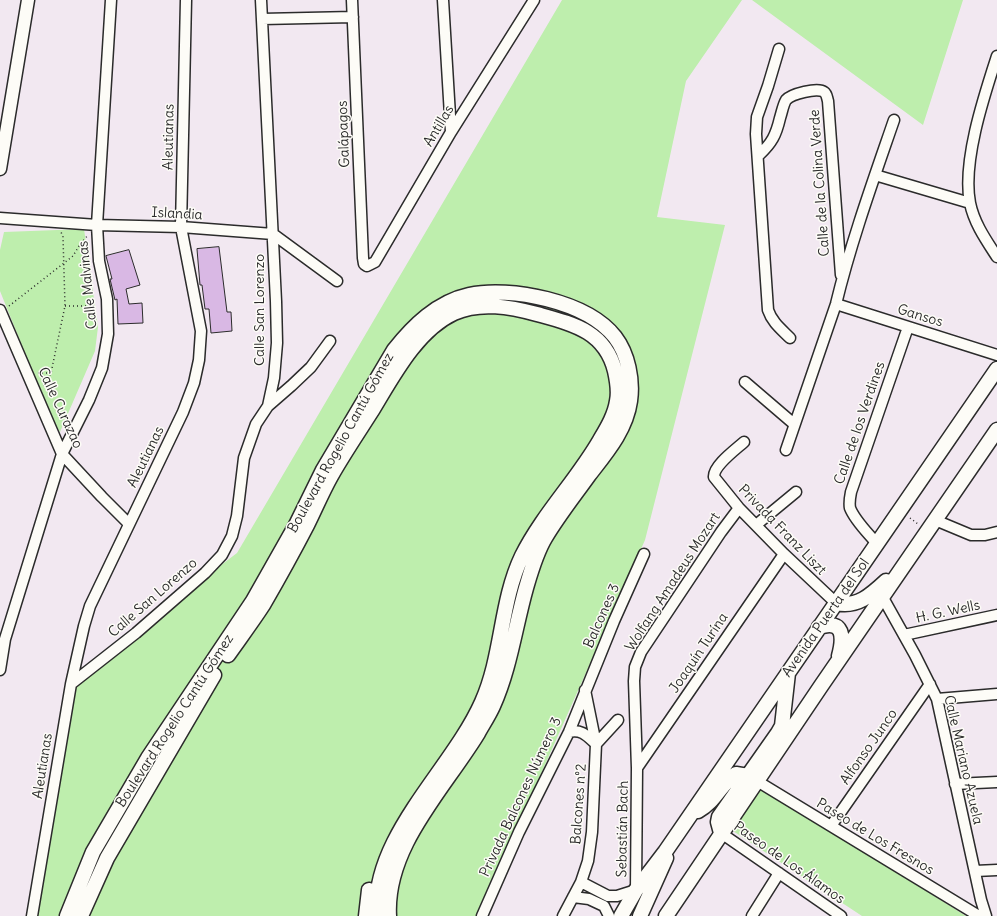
<!DOCTYPE html>
<meta charset="utf-8">
<style>
body{margin:0}
canvas{display:block;background:#f2e8f1}
</style>
<canvas width="997" height="916"></canvas>
<script>
const context = document.querySelector('canvas').getContext('2d');
context.lineJoin = 'round';
function paint(path, color) { context.fillStyle = color; context.fill(path, 'evenodd'); }
function trace(path, color, width, dash) { context.strokeStyle = color; context.lineWidth = width; context.lineCap = dash ? 'butt' : 'round'; context.setLineDash(dash || []); context.stroke(path); }
function label(font, color, halo, rows, align = 'center') {
  context.font = font + ' Delius,sans-serif'; context.lineWidth = 3; context.setLineDash([]); context.textBaseline = 'middle'; context.strokeStyle = halo; context.fillStyle = color; for (const [text, x, y, turn = 0] of rows) {
    context.save(); context.translate(x, y); context.rotate((+turn || 0) * Math.PI / 180); context.textAlign = isNaN(turn) ? turn : align; if (halo) context.strokeText(text, 0, 0); context.fillText(text, 0, 0); context.restore();
  }
}
paint(new Path2D(`
 M562 0H742L686 81 657 217 725 225 645 540 480 911 479 916H36L71 679 237 553Z
 M752 0H963L923 125Z
 M84 229 98 327 95 351 60 432 51 418 0 291V250L4 232Z
 M759 786 966 916H862L730 829Z`), '#beeead');
const building = new Path2D(`
 M219 247 227 312H231L232 331 211 333 209 309H205L202 285H200L197 249Z
 M129 250 140 285 126 289 129 304 142 303 143 323 118 324 117 299 115 300 110 279H112L106 256Z`);
paint(building, '#d9b8e4');
trace(building, '#2b2b2b', 1);
const minor = new Path2D(`
 M352 0 363 258 364 264 367 266 375 262 451 132 534 0
 M443 0 451 132
 M262 19 353 17
 M779 49 768 86 757 117 756 134 768 310C772 322 781 329 790 338
 M997 56C984 96 962 162 970 203 974 223 986 240 997 257
 M759 155C772 143 776 135 780 118 782 112 783 105 786 100 791 94 818 87 824 92 827 94 827 98 828 101L841 275
 M875 175 970 203
 M0 218 97 225 181 227 273 234 337 281
 M836 304 997 355
 M0 310 62 454 102 497 129 524
 M745 382 794 424
 M268 406 291 386 311 367 330 341
 M744 442C735 450 713 466 714 477L739 508 784 554 836 603
 M786 450 836 304C851 242 873 181 894 120
 M935 520 971 535H985L997 532
 M756 525 796 492
 M877 544C869 534 855 521 850 508 849 503 850 497 851 492L908 327
 M882 596 915 655 937 699 981 900 986 916
 M904 635 997 615
 M0 670 5 639 62 454 89 400 102 368 108 334 107 299 99 261 97 225 111 0
 M71 684 136 633 205 573 222 555 232 536 237 516 244 458 256 424 268 406 274 378 277 343 276 301 261 0
 M937 699 997 694
 M569 732C582 729 587 736 596 744L618 720
 M637 768 784 554
 M757 781 979 916
 M955 784 997 782
 M831 826 930 684
 M721 833 841 916
 M975 871 997 870
 M581 882 608 896H617L636 890 637 768 634 681 635 667 641 652 721 532 739 508
 M573 897 589 899 604 906 609 916
 M32 916 71 684 84 626 90 606 183 412 194 383 199 360 201 331 181 227 186 0
 M482 916 519 832 569 732 614 621 644 554
 M563 916 581 882 588 861 592 832 596 744 585 690
 M752 916 779 873`);
const tertiary = new Path2D(`
 M0 169 28 0`);
const secondary = new Path2D(`
 M836 603C857 608 871 595 886 581
 M819 627C844 619 844 637 839 656
 M228 655C240 638 252 622 263 605 278 579 293 552 307 525 315 509 322 492 331 476 344 453 359 431 373 409 393 376 417 330 454 313 480 301 511 307 537 314 573 324 605 331 615 371 617 380 619 392 617 401 615 415 607 428 600 440 577 480 543 514 522 556 500 602 503 655 482 702 452 770 371 837 377 916
 M698 811C716 801 720 784 736 774L748 776 755 780
 M721 833 718 822 719 817 778 733 782 726 788 673
 M67 916 93 852 148 758 253 601 296 525 323 470 394 350C413 326 437 302 469 295 510 286 587 301 615 337 628 354 633 380 630 401 626 430 606 453 589 475 574 496 558 516 545 538 536 553 531 571 526 588 515 627 510 668 493 706 489 715 483 724 478 733 444 789 385 847 389 916
 M81 916 107 858 214 675
 M366 916 369 890
 M621 916 636 890 665 852 997 369
 M640 916 666 858
 M666 916 821 686 997 430`);
trace(minor, '#2b2b2b', 13);
trace(tertiary, '#2b2b2b', 15);
trace(secondary, '#2b2b2b', 17);
trace(new Path2D(`
 M9 306 73 256 79 246 88 235
 M65 306H97
 M38 373H51
 M44 386 51 373 65 306 63 237 61 232
 M910 518 918 524`), '#2b2b2b', 1.5, [1, 3]);
trace(minor, '#fdfcf7', 10);
trace(tertiary, '#fdfcf7', 12);
trace(secondary, '#fdfcf7', 14);
label('14px', '#2b2b2b', '#fdfcf7', [
 ["Antillas",439,126,-59],
 ["Galápagos",344,134,-92],
 ["Aleutianas",169,137,-89],
 ["Calle de la Colina Verde",820,183,-94],
 ["Islandia",177,214,3],
 ["Calle Malvinas",88,285,-96],
 ["Calle San Lorenzo",260,310,-90],
 ["Gansos",920,316,17],
 ["Calle Curazao",60,408,65],
 ["Calle de los Verdines",860,423,-71],
 ["Boulevard Rogelio Cantú Gómez",341,443,-61],
 ["Aleutianas",146,457,-64],
 ["Privada Franz Liszt",782,530,46],
 ["Wolfang Amadeus Mozart",673,582,-57],
 ["Calle San Lorenzo",153,598,-41],
 ["H. G. Wells",948,612,-12],
 ["Balcones 3",602,616,-66],
 ["Avenida Puerta del Sol",826,618,-55],
 ["Joaquín Turína",699,653,-56],
 ["Boulevard Rogelio Cantú Gómez",175,721,-57],
 ["Alfonso Junco",869,747,-55],
 ["Calle Mariano Azuela",963,760,77],
 ["Aleutianas",43,766,-81],
 ["Privada Balcones Número 3",521,797,-65],
 ["Balcones n°2",579,804,-86],
 ["Sebastián Bach",623,829,-89],
 ["Paseo de Los Fresnos",875,837,31],
 ["Paseo de Los Álamos",789,863,35]
]);
</script>
